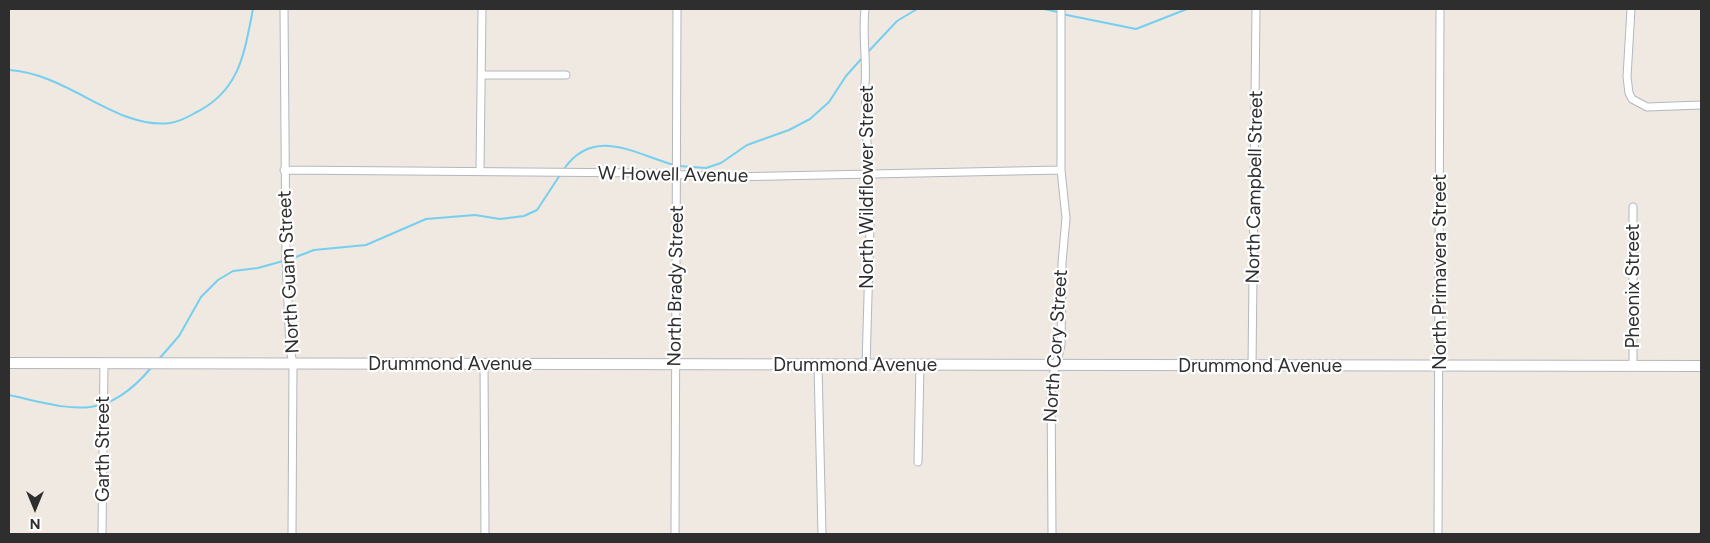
<!DOCTYPE html>
<style>
body{margin:0}
#map{position:relative;width:1710px;height:543px;overflow:hidden;background:#efe9e1;font-family:Figtree,sans-serif}
canvas{display:block}
.frame{position:absolute;inset:0;border:10px solid #2e2e2e;pointer-events:none}
.north{position:absolute;left:10px;top:483px;width:50px;height:50px;-webkit-text-stroke:4px #fff;paint-order:stroke;rotate:180deg;font-size:14px;font-weight:700;line-height:20px;text-align:center;color:#2e2e2e}
.north::after{content:'';display:block;margin:auto;width:18px;height:22px;background:#2e2e2e;clip-path:polygon(50% 0,100% 100%,50% 72%,0 100%)}
</style>
<div id="map">
<canvas width="1710" height="543"></canvas>
<div class="frame"></div>
<div class="north">N</div>
</div>
<script>
const context = document.querySelector('canvas').getContext('2d');
context.lineJoin = 'round';
function trace(path, color, width, dash) { context.strokeStyle = color; context.lineWidth = width; context.lineCap = dash ? 'butt' : 'round'; context.setLineDash(dash || []); context.stroke(path); }
function label(font, color, halo, rows, align = 'center') {
  context.font = font + ' Figtree,sans-serif'; context.lineWidth = 4.5; context.setLineDash([]); context.textBaseline = 'middle'; context.strokeStyle = halo; context.fillStyle = color; for (const [text, x, y, turn = 0] of rows) {
    context.save(); context.translate(x, y); context.rotate((+turn || 0) * Math.PI / 180); context.textAlign = isNaN(turn) ? turn : align; if (halo) context.strokeText(text, 0, 0); context.fillText(text, 0, 0); context.restore();
  }
}
trace(new Path2D(`
 M1044 9 1058 12
 M1062 14 1136 29 1187 9
 M867 53 897 21 917 9
 M9 70C67 73 117 130 170 123 178 122 188 117 195 113 240 91 244 54 253 9
 M679 166 706 168 721 163 747 145 789 130 810 119 829 102 846 76 863 57
 M564 169C594 126 635 154 674 165
 M288 260 314 250 366 245 426 219 475 215 500 219 524 216 537 210 560 175
 M159 359 179 336 201 297 218 280 233 271 258 268 283 261
 M9 395C72 409 104 423 151 368
 M1699 534 1701 532`), '#75cff0', 2);
const street = new Path2D(`
 M284 9 286 258 290 348 293 364 292 534
 M865 9C862 35 867 58 865 85L870 225 866 366
 M1631 9 1627 77 1629 93 1632 99 1647 107 1701 105
 M482 75H566
 M284 170 649 173 729 177 1061 170
 M480 170 482 9
 M1633 207V366
 M484 364 485 534
 M818 366 822 534
 M1252 366 1256 9
 M918 462 920 366
 M102 534 104 364
 M675 534 677 9
 M1052 534 1051 383 1061 345 1062 263 1066 218 1061 170V9
 M1438 534 1440 9`);
const secondary = new Path2D(`
 M9 363 1701 366`);
trace(street, '#b4b7c1', 9);
trace(secondary, '#b4b7c1', 12);
trace(street, '#fff', 7);
trace(secondary, '#fff', 10);
label('19px', '#2e2e2e', '#fff', [
 ["W Howell Avenue",673,175,1],
 ["North Wildflower Street",867,187,-90],
 ["North Campbell Street",1255,187,-89],
 ["North Guam Street",289,272,-93],
 ["North Primavera Street",1440,272,-90],
 ["North Brady Street",676,286,-89],
 ["Pheonix Street",1633,286,-90],
 ["North Cory Street",1056,346,-86],
 ["Drummond Avenue",450,364],
 ["Drummond Avenue",855,365],
 ["Drummond Avenue",1260,366],
 ["Garth Street",103,449,-90]
]);
</script>
